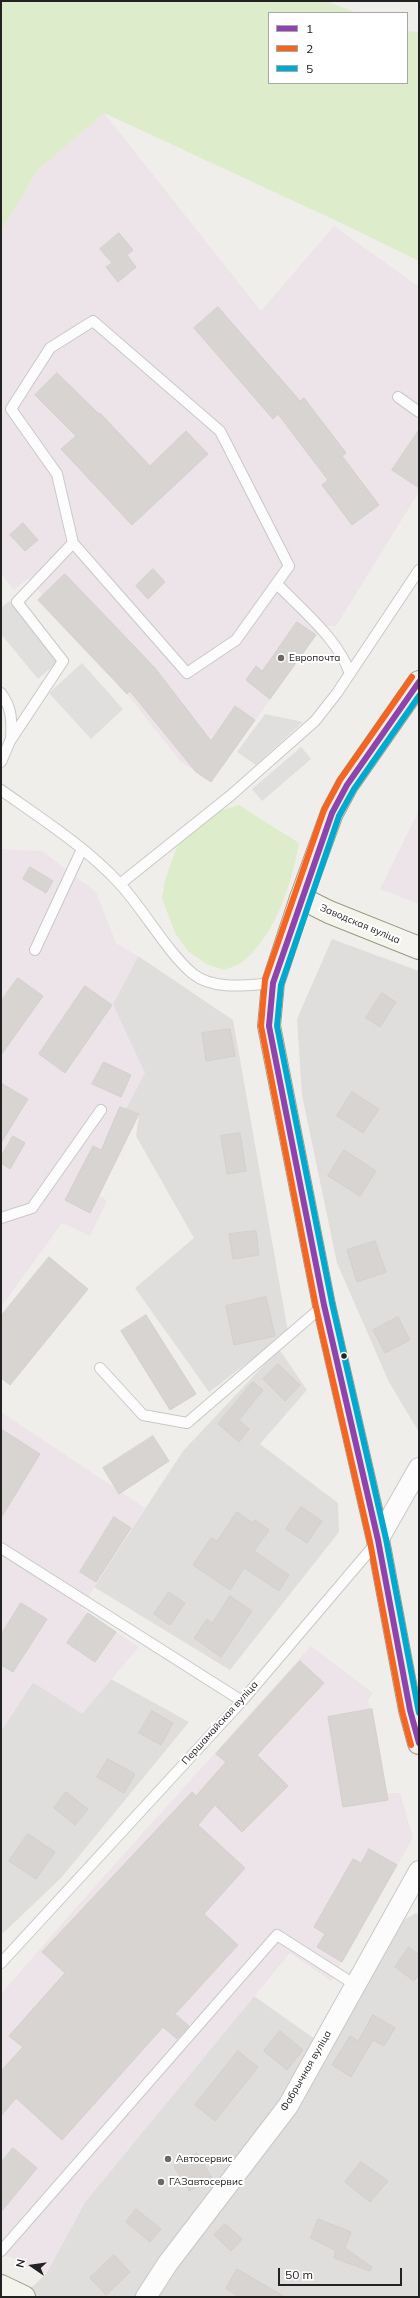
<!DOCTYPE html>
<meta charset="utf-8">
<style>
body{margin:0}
#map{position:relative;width:420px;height:2298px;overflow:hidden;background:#f0eeeb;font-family:Mulish,sans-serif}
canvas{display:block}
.frame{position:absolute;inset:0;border:2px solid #222;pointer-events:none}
.legend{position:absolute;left:268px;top:12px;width:140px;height:72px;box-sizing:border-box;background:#fff;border:1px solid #a7a7a7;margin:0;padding:5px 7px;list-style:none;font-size:12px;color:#222}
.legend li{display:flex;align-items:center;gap:8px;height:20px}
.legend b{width:20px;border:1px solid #a7a7a7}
.north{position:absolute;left:12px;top:2246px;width:40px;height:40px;-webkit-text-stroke:3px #fff;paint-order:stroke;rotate:283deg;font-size:11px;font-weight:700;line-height:16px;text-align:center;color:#222}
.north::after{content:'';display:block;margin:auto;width:14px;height:18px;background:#222;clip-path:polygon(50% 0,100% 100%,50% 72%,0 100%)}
.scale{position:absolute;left:278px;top:2268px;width:124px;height:18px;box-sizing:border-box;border:2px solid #222;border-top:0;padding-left:5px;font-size:12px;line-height:14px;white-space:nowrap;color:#222;-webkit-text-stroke:3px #fff;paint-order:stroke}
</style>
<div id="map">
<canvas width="420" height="2298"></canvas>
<div class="frame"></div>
<ul class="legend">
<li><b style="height:5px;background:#8e44ad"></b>1</li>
<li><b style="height:5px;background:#f26522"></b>2</li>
<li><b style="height:5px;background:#00a9ce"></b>5</li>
</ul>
<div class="north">N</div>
<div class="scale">50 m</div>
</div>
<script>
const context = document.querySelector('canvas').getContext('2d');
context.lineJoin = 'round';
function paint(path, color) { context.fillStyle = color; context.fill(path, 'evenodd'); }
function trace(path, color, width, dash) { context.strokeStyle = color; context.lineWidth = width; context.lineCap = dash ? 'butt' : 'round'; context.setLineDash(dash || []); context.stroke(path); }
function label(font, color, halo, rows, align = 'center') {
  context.font = font + ' Mulish,sans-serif'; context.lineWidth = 4; context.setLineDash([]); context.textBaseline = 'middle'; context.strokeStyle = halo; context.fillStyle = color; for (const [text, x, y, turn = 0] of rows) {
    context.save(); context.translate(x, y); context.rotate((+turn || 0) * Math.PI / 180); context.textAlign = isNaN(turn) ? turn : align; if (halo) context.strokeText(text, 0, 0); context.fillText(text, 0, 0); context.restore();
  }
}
paint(new Path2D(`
 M332 939 419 971V1432L389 1382 337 1263 302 1095 297 1019Z
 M138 956 233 1020 288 1332 209 1392 135 1288 194 1238 136 1136 139 1115 126 1109 113 1004Z
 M279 1349 307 1390 260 1444 338 1503 339 1532 230 1670 94 1587 183 1451Z
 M111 1679 189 1722 61 1878 1 1935V1731L33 1682 82 1713Z
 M416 1913 419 1915V2297H21L46 2274 85 2202 254 1996 312 2037 335 2042 402 1921Z`), '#dfdedc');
paint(new Path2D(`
 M104 113 261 311 334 226 419 287V492L336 626H323L211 782 180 761 127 694 38 600 42 595 29 578 14 590 1 574V231L38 170Z
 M419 810V904L380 889Z
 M1 849 42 851 96 892 116 943 138 956 113 1004 145 1073 126 1109 139 1114 100 1195 107 1201 90 1236 62 1223 1 1307Z
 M1 1412 145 1508 81 1608 139 1647 82 1714 33 1682 1 1731Z
 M311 1646 373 1693 368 1700 387 1793H400L413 1838 331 1981 290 1953 85 2202 46 2274 14 2258 1 2255V1994L79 1904Z`), '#ede4e9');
paint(new Path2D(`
 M1 1H326L357 13H269V83H407V31L419 32V261L339 222 104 113 38 170 1 231Z
 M239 805 299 843C292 882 277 931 246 959 241 964 232 967 225 970L208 965 188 951 175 933 162 898 165 880 177 847 192 830 216 812Z`), '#ddeccb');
paint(new Path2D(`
 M9 601 60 660 38 679 1 634V608Z
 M82 663 123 709 91 739 49 693Z
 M265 714 303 722 256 765 237 752Z
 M301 747 311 759 262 801 252 789Z`), '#e0dfde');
const building = new Path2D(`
 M119 233 133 250 127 255 136 267 118 282 106 267 112 263 100 249Z
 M218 307 300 401 304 398 346 453 342 456 379 505 352 525 322 485 328 480 278 414 273 419 194 328Z
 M57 373 99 414 100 413 150 466 186 431 208 454 132 525 61 449 76 436 35 395Z
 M419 430V488L392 470Z
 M23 523 38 540 25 551 10 535Z
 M153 569 165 582 148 599 136 586Z
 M65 574 155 668 211 741 235 706 255 720 211 782 196 772 130 691 127 694 38 600Z
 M297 622 316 635 270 699 246 680 256 666 262 671Z
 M30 867 53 881 46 893 23 879Z
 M18 978 43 996 1 1055V1001Z
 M85 986 112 1005 65 1073 39 1054Z
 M382 993 396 1002 380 1027 366 1018Z
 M230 1029 235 1056 206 1061 202 1033Z
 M104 1062 131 1075 121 1097 92 1084Z
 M1 1083 28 1099 1 1143Z
 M352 1092 379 1109 363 1133 337 1116Z
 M120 1107 139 1114 90 1213 65 1200 93 1146 101 1150Z
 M240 1133 246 1171 227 1174 221 1136Z
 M13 1136 25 1143 10 1169 1 1163V1157Z
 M344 1150 376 1171 360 1196 328 1176Z
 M256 1231 259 1255 233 1259 229 1234Z
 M375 1241 386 1272 357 1282 347 1250Z
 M49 1257 88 1289 10 1385 1 1378V1316Z
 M266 1297 275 1336 234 1345 226 1306Z
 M146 1315 196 1394 170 1410 121 1331Z
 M398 1317 410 1340 385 1353 373 1330Z
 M278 1364 300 1385 285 1401 263 1379Z
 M253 1382 263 1390 239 1420 249 1429 239 1442 218 1424Z
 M1 1429 40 1454 1 1518Z
 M153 1436 169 1461 119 1494 103 1468Z
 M301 1507 322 1521 307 1543 286 1529Z
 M237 1512 253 1523 255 1520 269 1530 254 1551 289 1575 279 1591 244 1568 230 1590 193 1565 211 1538 217 1541Z
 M114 1517 131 1528 96 1582 80 1572Z
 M169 1592 185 1603 170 1625 154 1614Z
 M230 1596 252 1611 221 1657 194 1638 207 1619 212 1623Z
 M21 1603 47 1619 13 1672 1 1665V1635Z
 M88 1613 116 1632 95 1662 67 1643Z
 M300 1661 324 1683 257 1755 288 1786 242 1832 215 1805 198 1825 245 1868 204 1914 238 1945 175 2014 189 2026 177 2039 163 2027 62 2140 16 2098 1 2116V2071L23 2047 9 2036 65 1973 42 1952 192 1792 196 1796 226 1762 216 1754Z
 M372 1709 388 1800 343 1807 328 1717Z
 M152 1711 173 1723 161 1745 139 1733Z
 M108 1759 135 1774 124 1793 97 1777Z
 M66 1792 88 1809 75 1825 54 1808Z
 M28 1834 55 1852 36 1879 9 1861Z
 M369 1849 397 1865 342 1962 317 1947 325 1934 314 1927 353 1859 361 1863Z
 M409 1947 419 1955V1974L414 1981 395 1967Z
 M373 2015 395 2028 384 2046 373 2040 351 2077 332 2065 350 2036 358 2041Z
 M280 2031 303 2050 287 2070 264 2051Z
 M238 2051 258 2067 215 2121 195 2105Z
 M13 2148 37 2168 1 2212V2163Z
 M197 2153 212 2178 189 2191 174 2166Z
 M361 2162 388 2181 370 2202 345 2182Z
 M136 2209 161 2229 150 2242 126 2222Z
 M318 2219 351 2232 345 2248 372 2267 370 2271 334 2258 336 2251 311 2238Z
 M225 2224 242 2239 231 2251 214 2235Z
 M114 2255 130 2272 106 2295 90 2278Z
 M237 2269 285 2297H240L226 2289Z`);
paint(building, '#d7d4d2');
trace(building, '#d3d0cc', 1);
const lane = new Path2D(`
 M398 397 419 412
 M277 584C302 610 339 640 350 674
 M1 693C12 708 12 721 11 739
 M1 762 10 741 63 661 17 602 73 543 57 474 11 409 50 348 93 321 220 431 289 566 236 640 187 673 73 543
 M1 790C42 819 86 847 120 884 144 910 167 952 193 974 215 991 248 985 273 983
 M120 884 230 796 315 721 337 693 419 570
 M35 950 82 849
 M1 1218 32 1208 101 1110
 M100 1368 143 1415 187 1423 324 1305
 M1 1548 242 1701
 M1 1963 242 1701 377 1542
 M1 2251 277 1935 354 1984`);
const street = new Path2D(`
 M378 1540 419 1468
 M146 2297 168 2263 288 2106 419 1871`);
const secondary = new Path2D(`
 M301 898 329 912 419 948
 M1 2286 24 2297`);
const primary = new Path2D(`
 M419 682 347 785 332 813 301 898 273 983 269 1026 324 1305 378 1540 410 1710 419 1743`);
trace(lane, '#c9c8c7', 12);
trace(street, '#c9c8c7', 22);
trace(secondary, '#999a82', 24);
trace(primary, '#a79c86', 24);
trace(lane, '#fdfcfc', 10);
trace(street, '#fdfcfc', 20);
trace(secondary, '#f4f4ed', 22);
trace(primary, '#f3ede7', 22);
trace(new Path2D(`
 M419 682 347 785 332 813 273 983 269 1026 324 1305 378 1540 410 1710 419 1743`), '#8e44ad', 6);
trace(new Path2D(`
 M411 1745 402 1711 370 1542 316 1307 261 1026 265 980 324 810 340 780 412 677`), '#f26522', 6);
trace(new Path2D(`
 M419 696 354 789 339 816 281 985 277 1026 332 1303 386 1539 419 1713`), '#00a9ce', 6);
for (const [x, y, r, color] of [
 [281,658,4,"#6a6968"],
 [344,1356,3.5,"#222"],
 [168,2159,4,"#6a6968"],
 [161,2182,4,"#6a6968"]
]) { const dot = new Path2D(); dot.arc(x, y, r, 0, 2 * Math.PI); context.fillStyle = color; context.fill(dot); trace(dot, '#fff', 1.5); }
label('10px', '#222', '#fff', [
 ["Европочта",289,658],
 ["Автосервис",176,2159],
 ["ГАЗавтосервис",169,2182]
], 'left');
label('10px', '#222', '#fff', [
 ["Заводская вуліца",360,924,23],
 ["Першамайская вуліца",220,1723,-48],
 ["Фабрычная вуліца",306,2071,-60]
]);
</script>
